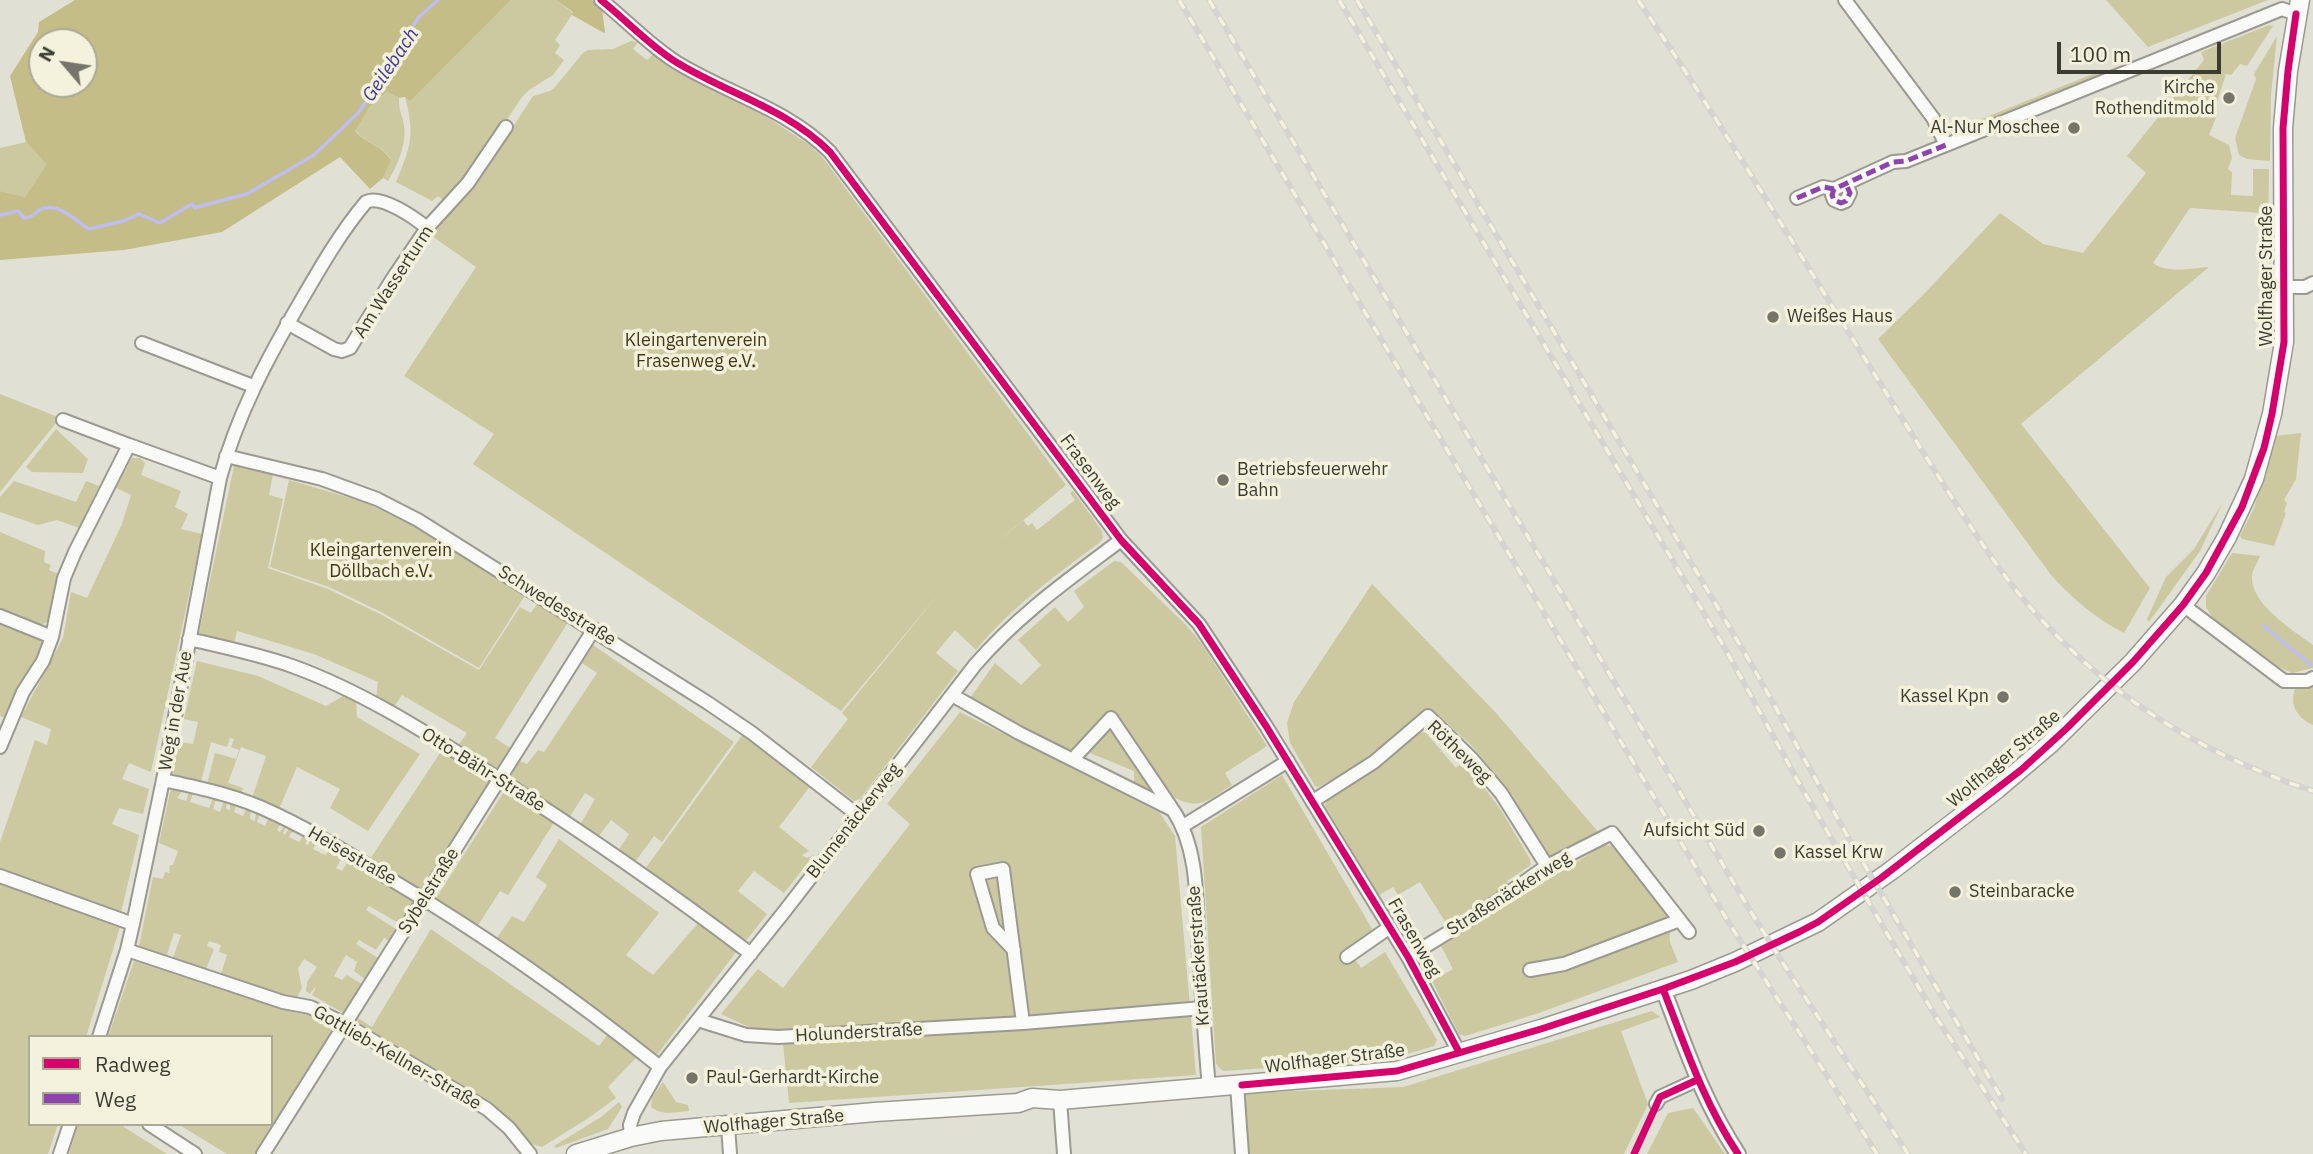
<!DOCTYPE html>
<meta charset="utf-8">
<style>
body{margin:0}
#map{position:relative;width:2313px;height:1154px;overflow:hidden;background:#e1e0d4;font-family:"IBM Plex Sans",sans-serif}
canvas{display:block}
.legend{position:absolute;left:28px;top:1035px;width:245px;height:91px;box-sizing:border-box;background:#f4f1dc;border:2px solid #aba998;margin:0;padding:9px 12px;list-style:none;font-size:21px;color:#3d3c33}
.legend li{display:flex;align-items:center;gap:14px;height:35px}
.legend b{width:35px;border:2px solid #aba998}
.north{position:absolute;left:28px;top:28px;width:70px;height:70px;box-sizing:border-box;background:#f4f1dc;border:2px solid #aba998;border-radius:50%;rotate:299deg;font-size:19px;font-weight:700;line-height:28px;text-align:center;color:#3d3c33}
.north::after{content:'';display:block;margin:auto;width:24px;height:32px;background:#76756b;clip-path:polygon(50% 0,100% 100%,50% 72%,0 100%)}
.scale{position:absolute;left:2057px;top:42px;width:164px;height:32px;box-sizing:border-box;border:4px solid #3d3c33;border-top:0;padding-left:9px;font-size:21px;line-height:24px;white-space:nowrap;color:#3d3c33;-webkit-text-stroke:5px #f4f1dc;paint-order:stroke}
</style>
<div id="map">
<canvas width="2313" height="1154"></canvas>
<ul class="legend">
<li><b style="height:9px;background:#d6006c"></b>Radweg</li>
<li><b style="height:9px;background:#8e44ad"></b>Weg</li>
</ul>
<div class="north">N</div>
<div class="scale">100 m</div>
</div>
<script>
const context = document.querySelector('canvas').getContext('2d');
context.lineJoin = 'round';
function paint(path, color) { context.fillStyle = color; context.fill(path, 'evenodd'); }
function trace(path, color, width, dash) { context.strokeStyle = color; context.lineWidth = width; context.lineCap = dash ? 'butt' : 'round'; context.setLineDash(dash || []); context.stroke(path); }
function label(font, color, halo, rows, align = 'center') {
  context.font = font + ' "IBM Plex Sans",sans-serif'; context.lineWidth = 7; context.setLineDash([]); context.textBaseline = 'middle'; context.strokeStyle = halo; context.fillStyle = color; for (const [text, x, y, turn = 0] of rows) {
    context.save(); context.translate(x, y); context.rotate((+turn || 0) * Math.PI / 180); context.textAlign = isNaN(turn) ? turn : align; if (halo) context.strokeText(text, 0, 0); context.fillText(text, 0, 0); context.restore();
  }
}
paint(new Path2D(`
 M511 0H556L573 13 555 40 560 45 555 53 564 60 553 75 529 90 522 97 475 167 445 202 438 196 432 201 396 182C411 146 415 135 405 97L410 100Z
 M2106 0H2268L2148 47Z
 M2269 25 2273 26 2247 66 2240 64 2231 75 2226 74 2213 114 2217 115 2209 135 2229 145 2232 158 2228 169 2232 172 2231 195 2253 196V169H2269L2268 239H2262L2261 213 2190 208 2153 263C2167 274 2193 268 2209 267L2021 424 2150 588 2124 633C2095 618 2073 599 2051 575L1878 339 1923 295 2000 213 2043 244 2083 253 2146 173 2127 156 2204 60 2201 52Z
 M2277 36 2271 95 2270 161 2247 159 2239 155 2235 138 2256 79 2254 74Z
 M631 41 638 42 633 49 647 60 653 54 768 118 810 145 823 158 1066 485 986 551 1023 520 1028 526 1032 523 1037 530 1075 500 1070 493 1073 491 1102 531 1103 538 1099 543C1055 576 1010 608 976 650L955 630 936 653 958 671 860 799 854 801 811 767 848 719 842 713 941 591 841 711 473 464 494 434 404 376 476 267 432 236 450 211 481 176 533 96 550 91 555 87 583 53 588 50 613 49Z
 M2100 71 2101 76 2097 80 2094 78 1955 135 1952 131Z
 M387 90 399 98C398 109 403 116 404 126 407 143 397 167 388 181L383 178 391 159C379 143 367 145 355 130L369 108Z
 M26 142 48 164 25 197 0 191V148Z
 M0 394 58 417 56 423 0 492Z
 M56 429 88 459 83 473 32 472 26 467Z
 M2301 433 2296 479 2284 500 2287 503 2284 512 2286 513 2274 546 2242 539 2240 536 2254 508 2275 436Z
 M132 458H140L145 463 141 475 181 491 175 507 188 514 181 529 202 534 151 772 129 763 122 779 149 789 143 814 119 808 112 824 139 835 121 913 0 869V842L35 740 47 745 51 729 21 717 63 638 71 592 87 598 122 524 131 495 116 488Z
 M234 466 273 474 269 495 283 499 268 568 328 589 382 615 479 670 520 607 531 613 539 601 570 619 495 738 512 749 497 773 457 747 467 733 402 695 393 708 376 699 378 682 314 654 237 631 234 644 202 637 199 633Z
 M289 480 364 502 419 529 526 594 479 668 383 613 329 587 270 567Z
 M14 481 76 502 86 481 99 486 79 528 57 520 38 525 0 512V497Z
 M2223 502 2200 551 2149 622 2147 619 2166 577 2194 549Z
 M0 532 45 551 44 562 51 565 49 570 58 574 50 620 40 626 0 611Z
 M2232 553 2260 556C2258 562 2252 570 2252 576 2250 604 2294 631 2313 645V668L2292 673 2279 667 2214 620 2206 607V596Z
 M1114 561 1121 562 1187 626 1202 644 1267 746 1225 773 1232 785C1209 799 1201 811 1175 798L1111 712 1079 747 1071 751 1060 749 970 698 995 663 1021 685 1041 665 1018 640 1055 607 1068 622 1084 607 1074 591Z
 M1372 584 1497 714 1600 834 1551 860 1547 857 1512 795 1472 746 1431 708 1361 764 1318 787 1315 786 1290 743 1287 723 1294 702Z
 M0 623 41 639 44 646 16 691 5 718 0 716Z
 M593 645 734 742 662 842 654 836 635 862 618 851 629 834 611 820 598 837 580 825 595 799 585 793 569 818 510 781V777L520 761 527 764 538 750 544 752 597 673 582 663Z
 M197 661 258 676 326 706 343 696 356 702 357 717 420 754 368 831 330 808 340 789 297 767 279 809 252 798 266 756 241 747 228 783 243 788 241 794 207 784 215 753 236 759 239 750 231 747 234 739 230 738 227 747 211 742 201 782 175 777 173 773 179 742 193 744 198 722 184 719Z
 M2313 683V725C2298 718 2289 706 2295 689Z
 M960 712 1160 813 1175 836 1196 1075 789 1103 783 1043 721 1014 758 969 783 988 910 824 887 804Z
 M1105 731 1112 732 1154 791 1134 784V771L1085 751Z
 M1419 732 1426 733 1456 768 1464 761 1501 810 1530 859 1531 865 1507 881 1509 887 1448 926 1420 882 1398 895 1393 887 1379 895 1325 806 1327 799 1380 765Z
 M743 734 811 785 779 827 809 851 802 855 807 858 814 855 784 893 754 871 738 891 767 914 745 942 691 900 645 869Z
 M440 753 455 759 488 780 490 784 427 887 419 890 370 859Z
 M1282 775 1375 934 1350 952 1361 968 1385 952 1437 1040 1434 1046 1387 1060 1223 1071 1216 1064 1201 827Z
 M173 788 183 790 177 798 186 801 189 792 193 793 190 802 209 808 213 798 216 799 213 809 220 812 224 801 227 802 226 809 230 810V803L236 805 234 812 243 816 246 809 251 810 250 819 255 821 256 812 260 814 257 822 265 826 269 817 282 822 277 830 280 832 285 824 287 825 283 833 285 835 290 826 298 830 291 833 289 837 299 842 303 836 307 835 309 836 305 844 308 845 312 838 317 841 313 849 325 855 331 849 343 856 336 868 342 871 349 860 414 900 415 904 402 925 369 906 366 910 399 931 391 942 384 938 376 950 359 940 356 944 381 960 368 981 354 971 357 962 346 955 334 976 342 980 347 975 365 986 349 1012 343 1013 312 995 316 987H315L310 994 306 991 307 982 317 967 304 959 298 968 302 988 297 997 286 996 221 974 227 955 219 952 221 945 209 941 207 946 214 949 206 969 173 958 181 935 174 933 167 955 139 946 153 877 163 879 165 872 169 873 170 865H173L178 851 159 843 170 792Z
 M505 790 555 821 508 895 500 891 477 927 435 900Z
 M559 839 659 913 626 955 653 975 700 921 737 951 657 1055 581 997 497 938 512 916 524 922 547 885 536 877Z
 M1604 845 1616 846 1669 915 1670 942 1678 962 1539 1013 1465 1036 1459 1034 1432 981 1453 969 1441 946Z
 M0 882 120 927 86 1037H30V1124H58L48 1154H0Z
 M431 929 599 1046 608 1034 636 1058 608 1087 616 1098 587 1119 542 1147 528 1143 516 1126 493 1104 354 1024 358 1018 372 1027Z
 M134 961 284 1010 309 1015 331 1026 333 1032 256 1154H227L178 1124H271V1037H108Z
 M1652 1011 1660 1017 1621 1031 1648 1104 1624 1154H1245L1240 1093 1403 1087Z
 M663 1082 676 1102 688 1105 689 1111C677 1112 661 1116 651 1107L652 1097Z
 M619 1102 622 1107 608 1129 556 1148 554 1146 601 1117Z
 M1693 1108 1725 1154H1647L1668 1113Z
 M78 1124H119L167 1154H69Z`), '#ccc8a0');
paint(new Path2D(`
 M75 0H511L410 101 405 97 399 98 387 91 369 108 355 131C367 145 379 143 391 160L383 178 370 189 340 157 222 232 124 250 0 260V191L25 197 47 164 26 142 10 76 38 32 39 22ZM84 42V84H42V42Z
 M556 0H592L602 9 605 32 604 33 572 15 573 12Z`), '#c4bd87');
trace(new Path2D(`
 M197 207 247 194 314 155 358 113 392 66 403 41 419 17 438 0
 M0 215 18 211 24 218C34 218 36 210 44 208 60 204 76 221 89 229L123 221 139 214 160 223 192 204 195 208
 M2264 626 2311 665`), '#bfbef1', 3.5);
const minor = new Path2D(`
 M601 0C626 20 649 45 676 62 728 94 786 108 830 152L1121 540 1199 624 1266 726 1408 957 1459 1052
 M1845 0 1933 118 1946 145
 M1834 189 1832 195 1834 200 1841 203 1846 201 1850 193 1846 184
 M1797 198 1823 187 1834 189 1893 162 1906 161 1946 145 2282 9 2296 14
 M2283 287H2305L2313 283
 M287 323 334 349 342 351 350 348 393 278 427 228 468 183 506 127
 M142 343 253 386
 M63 420 129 445
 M226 456 322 479 377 499 418 520 708 703 752 733 859 816
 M2183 605 2284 681H2307L2313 678
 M0 616 52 637
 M189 639C223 647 258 654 292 666 364 692 428 734 493 775 581 831 667 890 751 954
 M952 695 1019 733 1173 810C1200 851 1196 905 1199 953 1202 998 1205 1043 1209 1088
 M0 747 23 692 43 661 52 637 64 578 75 552 129 445 220 478
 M1073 759 1111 718 1171 807
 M163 780C196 787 229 794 260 807 306 827 348 853 390 879 485 935 574 998 660 1067
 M1313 801 1374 762 1428 716 1471 758 1501 793 1547 866
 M1183 826 1288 761
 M0 876 133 924
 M127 950 283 1002 310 1007 345 1024 487 1109 509 1128 530 1154
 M1014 950 993 928 977 874 1003 869 1023 1023
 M1347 957 1390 927
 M1408 957 1480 913 1547 866 1612 833 1689 932
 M1530 970 1564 964 1680 920
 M698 1020 746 1035 778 1037 1023 1023 1203 1008
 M99 1037 127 950 133 924 163 780 220 478C237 416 266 361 298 306 319 270 339 234 366 202 381 194 415 218 427 228
 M1237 1085 1242 1154
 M1060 1100 1064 1154
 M1656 1104 1660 1097 1697 1080
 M149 1124 195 1154
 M728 1126 730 1154
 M631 1137 630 1125 634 1113 660 1067 784 912 975 665C1019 614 1068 580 1121 540
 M60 1154 70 1124
 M263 1154 594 629`);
const tertiary = new Path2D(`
 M1663 989C1686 1048 1703 1101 1738 1154`);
const primary = new Path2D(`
 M576 1154 631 1137 661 1131 875 1112 1018 1103 1032 1098 1060 1100 1397 1071 1541 1029 1691 980 1735 962 1818 922 1892 870 1997 789 2050 744 2133 662 2183 605 2206 573 2227 537 2254 479 2272 414 2284 342 2283 128 2288 71 2300 0`);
trace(minor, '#9b9a91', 16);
trace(tertiary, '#9b9a91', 18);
trace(primary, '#9b9a91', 21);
trace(minor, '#fafaf9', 12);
trace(tertiary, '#fafaf9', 14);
trace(primary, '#fafaf9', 18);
const rail = new Path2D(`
 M1179 0 1729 923 1877 1154
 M1209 0 1751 912 1788 971 1908 1154
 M1339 0 1723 645 1799 783 1936 1017 2026 1154
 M1357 0 1753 667 1848 837 2002 1099
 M1638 0C1718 118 1791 241 1867 362 1897 410 1927 459 1958 507 1980 541 2003 576 2030 607 2109 697 2199 753 2313 791`);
trace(rail, '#d5d4d1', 6);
trace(rail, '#f4f1dc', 3.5, [10]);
trace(new Path2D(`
 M1834 189 1832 195 1834 200 1841 203 1846 201 1850 193 1846 184
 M1797 198 1823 187 1834 189 1893 162 1906 161 1946 145`), '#8e44ad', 5, [10, 5]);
trace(new Path2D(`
 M601 0C626 20 649 45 676 62 728 94 786 108 830 152L1121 540 1199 624 1266 726 1408 957 1459 1052
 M1663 989C1686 1048 1703 1101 1738 1154
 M1242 1085 1397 1071 1541 1029 1663 989 1735 962 1799 932 1818 922 1881 878 2021 770 2066 729 2133 662 2183 605 2206 573 2242 507 2264 448 2272 414 2284 342 2283 128 2288 71 2296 14
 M1634 1154 1660 1097 1697 1080`), '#d6006c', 7);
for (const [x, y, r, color] of [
 [2229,98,7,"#76756b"],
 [2074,128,7,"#76756b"],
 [1773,317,7,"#76756b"],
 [1223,480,7,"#76756b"],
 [2003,697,7,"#76756b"],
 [1759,831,7,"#76756b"],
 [1780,853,7,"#76756b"],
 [1955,892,7,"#76756b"],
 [692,1078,7,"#76756b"]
]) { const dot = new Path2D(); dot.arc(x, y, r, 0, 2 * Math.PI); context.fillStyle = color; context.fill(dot); trace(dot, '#f4f1dc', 2.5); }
label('18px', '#3d3c33', '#f4f1dc', [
 ["Kirche",2215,88,"right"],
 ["Rothenditmold",2215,109,"right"],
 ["Al-Nur Moschee",2060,128,"right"],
 ["Weißes Haus",1787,317],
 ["Betriebsfeuerwehr",1237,470],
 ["Bahn",1237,491],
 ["Kassel Kpn",1989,697,"right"],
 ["Aufsicht Süd",1745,831,"right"],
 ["Kassel Krw",1794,853],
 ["Steinbaracke",1969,892],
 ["Paul-Gerhardt-Kirche",706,1078]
], 'left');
label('18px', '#3d3c33', '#f4f1dc', [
 ["Wolfhager Straße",2267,276,-90],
 ["Am Wasserturm",394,282,-57],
 ["Frasenweg",1090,472,53],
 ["Schwedesstraße",557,606,32],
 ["Weg in der Aue",176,711,-80],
 ["Rötheweg",1459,752,44],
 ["Wolfhager Straße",2004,759,-40],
 ["Otto-Bähr-Straße",483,770,32],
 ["Blumenäckerweg",854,821,-52],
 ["Heisestraße",352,856,30],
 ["Sybelstraße",429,891,-58],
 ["Straßenäckerweg",1509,894,-32],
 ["Frasenweg",1414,938,60],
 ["Krautäckerstraße",1199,956,-94],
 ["Holunderstraße",859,1033,-3],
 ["Gottlieb-Kellner-Straße",397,1058,30],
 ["Wolfhager Straße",1335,1059,-7],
 ["Wolfhager Straße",774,1122,-5]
]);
label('18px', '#403b15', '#f4f1dc', [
 ["Kleingartenverein",696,341],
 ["Frasenweg e.V.",696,362],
 ["Kleingartenverein",381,551],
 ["Döllbach e.V.",381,572]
]);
label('italic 19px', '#453b94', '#f4f1dc', [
 ["Geilebach",391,65,-56]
]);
</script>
